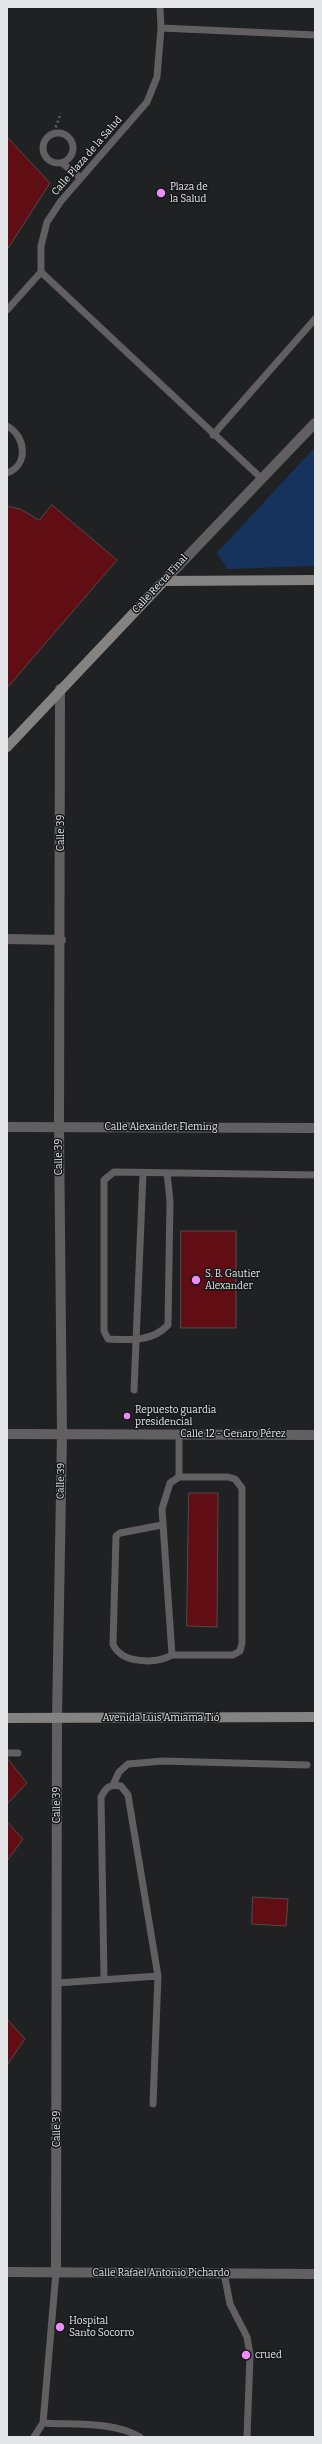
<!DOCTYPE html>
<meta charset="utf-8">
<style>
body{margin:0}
#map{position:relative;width:322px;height:2444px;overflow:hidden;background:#1f2123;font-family:Bitter,serif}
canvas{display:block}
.frame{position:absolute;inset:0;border:8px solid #e5e6e7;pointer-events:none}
</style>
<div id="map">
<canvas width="322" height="2444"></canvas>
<div class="frame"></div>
</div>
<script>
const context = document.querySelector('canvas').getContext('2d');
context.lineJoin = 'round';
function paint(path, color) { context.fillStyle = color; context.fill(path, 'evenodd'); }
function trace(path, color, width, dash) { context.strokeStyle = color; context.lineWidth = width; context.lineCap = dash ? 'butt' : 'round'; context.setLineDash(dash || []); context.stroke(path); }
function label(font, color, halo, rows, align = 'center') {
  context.font = font + ' Bitter,serif'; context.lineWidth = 3; context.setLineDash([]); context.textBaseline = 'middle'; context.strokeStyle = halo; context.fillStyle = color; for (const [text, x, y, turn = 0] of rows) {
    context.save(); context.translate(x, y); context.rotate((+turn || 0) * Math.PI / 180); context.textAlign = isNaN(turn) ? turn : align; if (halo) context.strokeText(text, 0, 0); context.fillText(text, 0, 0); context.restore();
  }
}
paint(new Path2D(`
 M315 447V566L228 569 217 553Z`), '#16335d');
const building = new Path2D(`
 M7 137 50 183 7 250Z
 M52 505 117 560 7 688V506L20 509 39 520Z
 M181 1231H236V1328H181Z
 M189 1493H218L217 1627 187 1626Z
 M7 1758 27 1783 7 1804Z
 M7 1822 23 1839 7 1861Z
 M253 1897 288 1899 286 1926 252 1924Z
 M7 2019 25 2039 7 2065Z`);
paint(building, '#600d14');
trace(building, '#504c4c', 1);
trace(new Path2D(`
 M54 132 61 113`), '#606163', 2.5, [2, 3]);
trace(new Path2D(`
 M161 28 315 35
 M43 148a15 15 0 1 1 30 0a15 15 0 1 1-30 0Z
 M62 163 81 178
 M41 272 261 478
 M7 310 41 272V246L47 222 61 201 147 102 157 77 161 28 160 7
 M7 426C26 436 29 465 7 473
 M213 435 315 319
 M167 1173 170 1201 168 1325C152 1342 130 1340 108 1339L104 1331V1180L114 1172 315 1175
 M134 1390 143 1173
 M179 1434V1477L170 1483 162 1509 172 1655H233L240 1651 242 1643V1488L235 1479 228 1477H179
 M162 1525 120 1533 116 1536 113 1644C121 1664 156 1664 172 1655
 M7 1753H18
 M113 1785 119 1772 128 1764 163 1761 307 1765
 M104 1978 101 1797C106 1787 110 1784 121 1786L128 1795 158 1976 153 2104
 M57 1983 158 1976
 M224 2273 230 2304 247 2337 250 2355 247 2437
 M43 2423C73 2425 113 2421 140 2437
 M34 2437 43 2423 56 2272`), '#615f5f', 7);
trace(new Path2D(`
 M164 581 315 423
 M7 939 61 940
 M7 1127 315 1128
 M7 1434 315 1435
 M7 2272 315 2274
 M56 2272 57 1718 62 1434 59 1127 60 689`), '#615f5f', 10);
trace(new Path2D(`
 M7 747 164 581 315 580
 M7 1718 315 1717`), '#858382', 10);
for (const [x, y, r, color] of [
 [161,193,5,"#ed8cf9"],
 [196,1280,5,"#ed8cf9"],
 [127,1416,4,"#ed8cf9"],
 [60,2327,5,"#ed8cf9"],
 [246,2355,5,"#ed8cf9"]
]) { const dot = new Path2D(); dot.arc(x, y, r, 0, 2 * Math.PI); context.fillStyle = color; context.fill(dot); trace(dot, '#161719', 1.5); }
label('10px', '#e5e6e7', '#161719', [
 ["Calle Plaza de la Salud",87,156,-49],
 ["Calle Recta Final",160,584,-47],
 ["Calle 39",61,833,-90],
 ["Calle Alexander Fleming",161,1127],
 ["Calle 39",59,1157,-90],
 ["Calle 12 - Genaro Pérez",233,1434],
 ["Calle 39",61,1481,-89],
 ["Avenida Luis Amiama Tió",161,1718],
 ["Calle 39",57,1805,-90],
 ["Calle 39",57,2129,-90],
 ["Calle Rafael Antonio Pichardo",161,2273]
]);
label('10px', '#e5e6e7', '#161719', [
 ["Plaza de",170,187],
 ["la Salud",170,199],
 ["S. B. Gautier",205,1274],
 ["Alexander",205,1286],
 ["Repuesto guardia",135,1410],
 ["presidencial",135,1422],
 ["Hospital",69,2321],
 ["Santo Socorro",69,2333],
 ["crued",255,2355]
], 'left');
</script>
